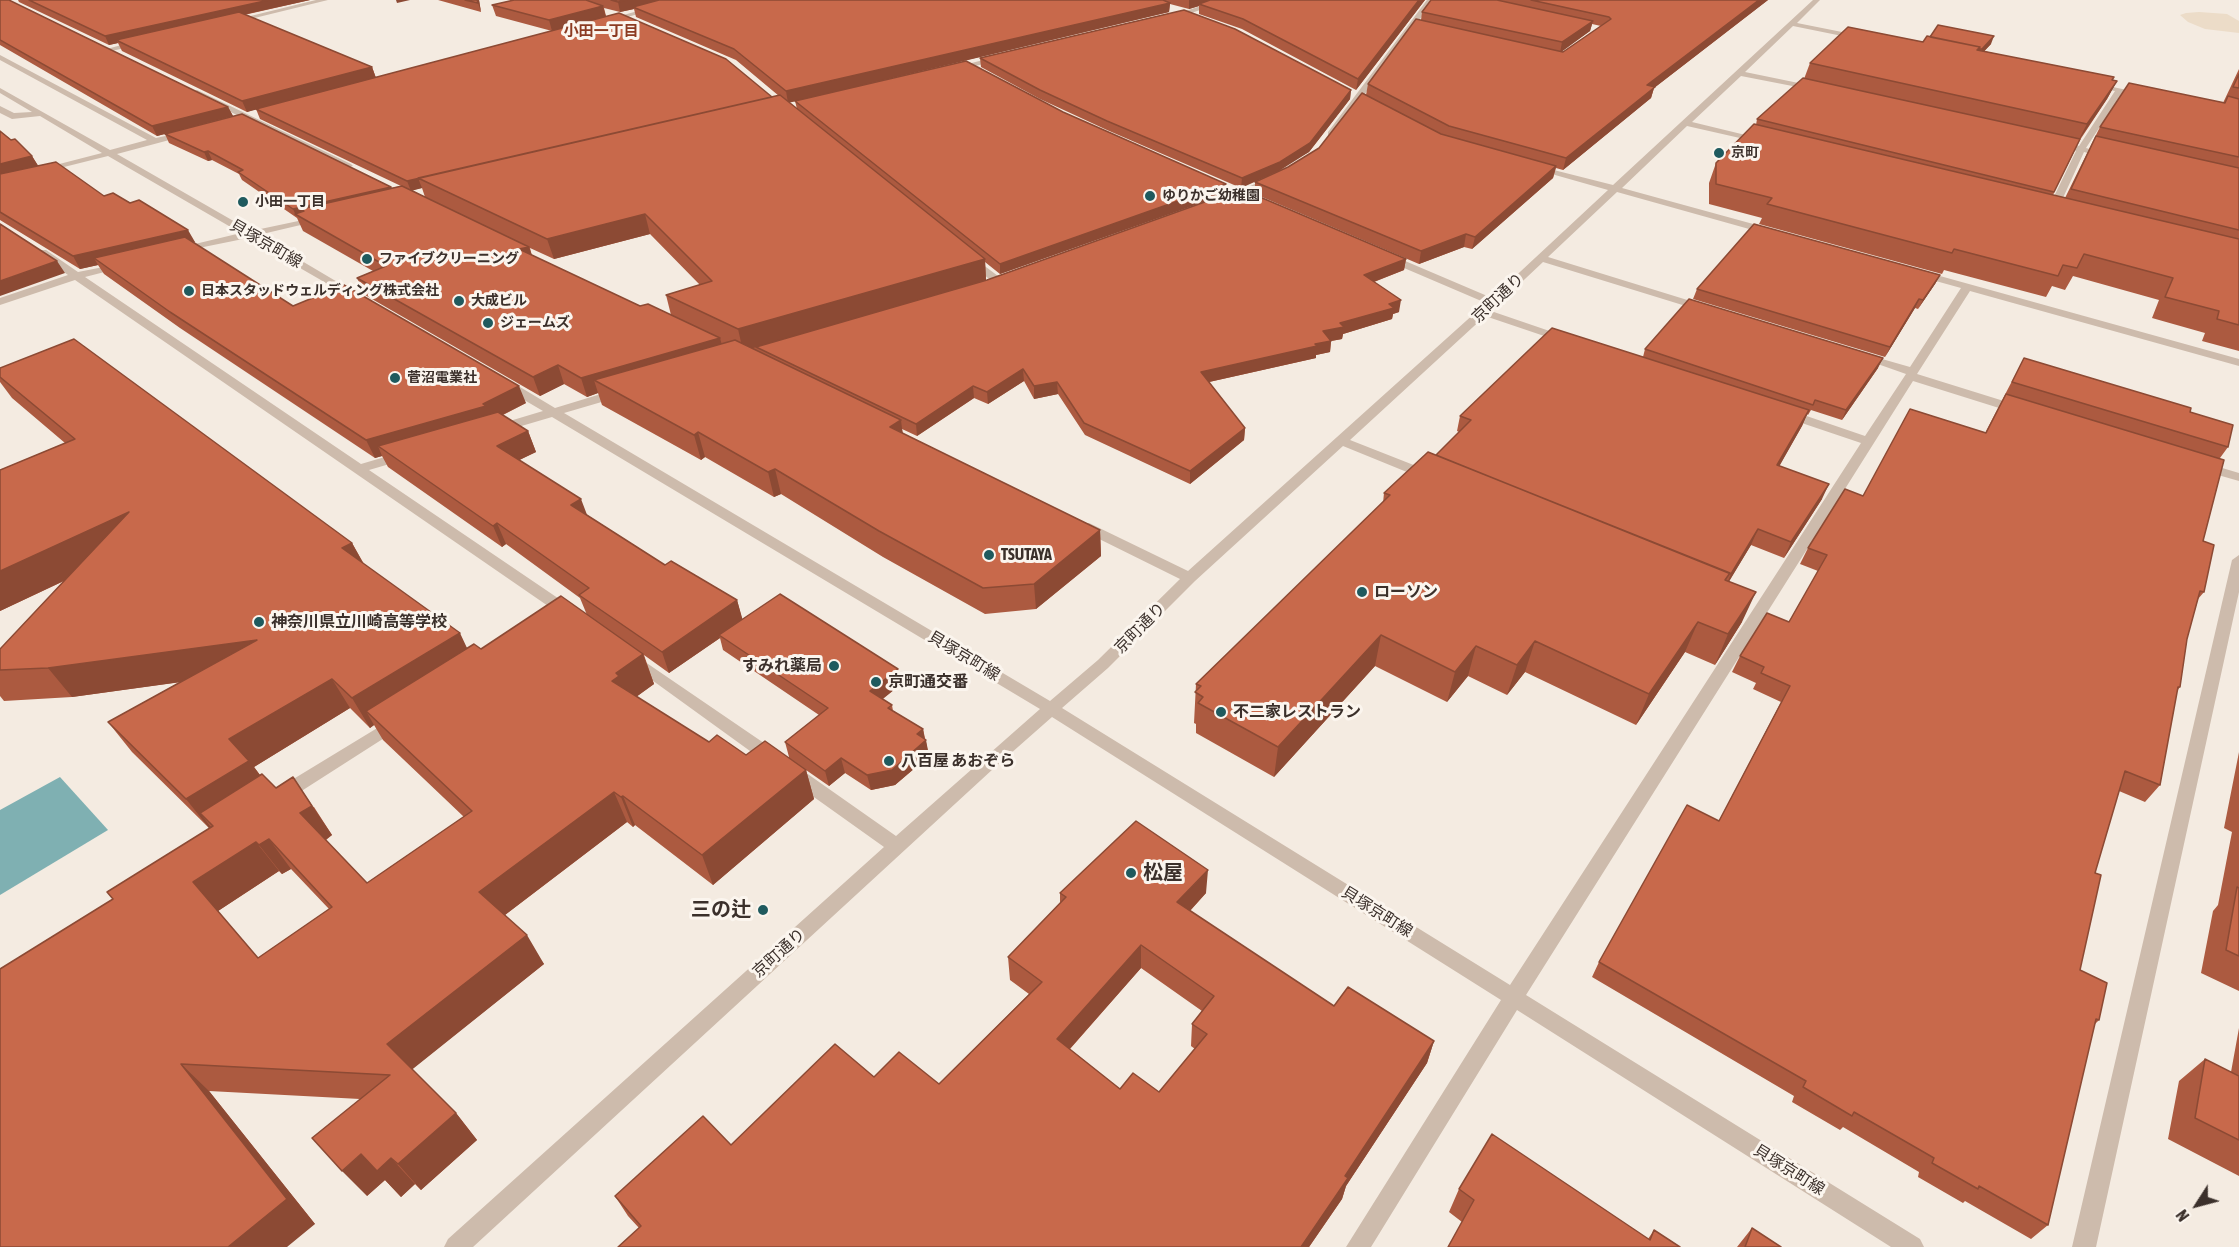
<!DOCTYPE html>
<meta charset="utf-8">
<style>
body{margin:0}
#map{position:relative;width:2239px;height:1247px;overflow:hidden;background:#f4ebe1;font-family:"Asap Condensed",sans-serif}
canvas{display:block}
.north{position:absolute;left:2167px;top:1175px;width:60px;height:60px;-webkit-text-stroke:4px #fbf5ee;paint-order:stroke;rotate:234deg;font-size:16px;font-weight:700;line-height:24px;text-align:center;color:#3b302b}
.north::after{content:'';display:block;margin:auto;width:21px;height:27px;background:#3b302b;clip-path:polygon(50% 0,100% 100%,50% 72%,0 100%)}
</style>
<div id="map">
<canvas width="2239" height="1247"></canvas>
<div class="north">N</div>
</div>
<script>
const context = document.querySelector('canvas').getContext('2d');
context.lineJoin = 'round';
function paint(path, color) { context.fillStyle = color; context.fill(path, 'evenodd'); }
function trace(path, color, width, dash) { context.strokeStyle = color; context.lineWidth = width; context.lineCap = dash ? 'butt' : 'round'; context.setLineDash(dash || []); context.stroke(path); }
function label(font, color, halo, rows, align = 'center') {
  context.font = font + ' "Asap Condensed","Noto Sans JP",sans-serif'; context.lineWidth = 6; context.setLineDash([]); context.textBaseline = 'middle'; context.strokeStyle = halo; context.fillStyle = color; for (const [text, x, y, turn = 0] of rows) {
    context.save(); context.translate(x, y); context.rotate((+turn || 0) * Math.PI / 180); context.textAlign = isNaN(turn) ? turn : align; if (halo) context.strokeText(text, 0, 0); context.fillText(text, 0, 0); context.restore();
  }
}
paint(new Path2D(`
 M2199 12 2227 14 2239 21V33L2205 29 2188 22 2180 15 2186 13Z`), '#ecdcc8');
paint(new Path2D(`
 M60 777 108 830 0 895V810Z`), '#7fb0b2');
paint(new Path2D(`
 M316 0H328L230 24 226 22Z
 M677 0H688L606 23 602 21Z
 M1219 0H1229L1174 19 1167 17Z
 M1427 0H1434L1334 136H1328V132Z
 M1813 0H1820L1797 23 1862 36V40L1793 26 1745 72 1818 87V91L1741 76 1692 122 1762 139V143L1687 126 1622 188 1775 230V234H1767L1617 192 1548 257 1710 307V311H1702L1543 262 1491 311 1570 338V342H1562L1485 316 1350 440 1434 473 1436 476 1434 479H1424L1343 446 1195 581 1108 668 1062 708 1510 985 1861 443 1781 416 1779 413 1781 410H1789L1865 436 1906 374 1855 356 1861 353 1910 367 1961 288 1914 275V271H1922L2239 359V366L1970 291 1917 374 2023 407 2025 410 2019 414 2015 413 1913 381 1526 995 1920 1239 1924 1247H1891L1517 1010 1371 1247H1346L1501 1000 1052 717 993 769 473 1247H444L448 1239 884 847 790 780 788 775 790 770 796 768 802 770 896 836 1040 709 552 417 501 432H493L491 429 493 426 543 411 502 387V381H510L555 408 614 390H622V396L564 413 1050 701 1098 660 1180 579 1079 529 1077 526 1079 523H1089L1188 571 1486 303 1383 259V255H1391L1492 298 1608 190 1534 169V165L1613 185Z
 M140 40H143V44L107 52 103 50Z
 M0 55 156 138 188 131V135L117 154 251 231 322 216V220L258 235 361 296 360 298H352L248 238 174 253V249L241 233 108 156 40 173V169L102 153 40 116 12 119 0 113V106L14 113 32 112 0 93V88L110 150 147 140 0 60Z
 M999 56H1002V60L952 71 948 69Z
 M2089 82 2146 94 2142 96 2122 93 2086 148 2111 155 2107 158 2084 152 2057 211 2049 213 2047 211 2076 151 2054 144 2058 141 2079 146 2115 91 2089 86Z
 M197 90 351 164 353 166 345 168 194 94 193 92Z
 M1270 177 1278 179 1232 200 1224 198Z
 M38 250H46L78 272 124 263V267L85 277 361 464 405 451 410 452 411 455 410 458 369 470 574 609 576 613 574 617H564L75 280 0 305V298L68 275 38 254Z
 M970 255 1002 279V283H994L966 260 965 258Z
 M2202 462 2239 473V481L2197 469 2196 466Z
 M2239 555V592L2096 1247H2072L2232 560Z
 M632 653 780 754 782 759 780 764 774 765 768 764 627 662 624 658 627 654Z
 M397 716 403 718 405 722 403 726 289 799 283 801 277 799 274 794 277 789Z`), '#cdbbac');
paint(new Path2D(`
 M0 0 228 107 233 116 157 136 0 45Z
 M18 0H310L244 15 372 67 376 78 265 107 388 75 552 31 496 16 492 5 514 0H1425L1356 90 1242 29 1199 14V6L1189 9 1170 4 1169 12 815 96 1063 112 1226 184V194L1000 274 985 262 986 280 1406 259 1404 270 1374 282 1399 312 1393 314 1392 319 1343 334 1342 339 1331 341 1330 352 1316 355V358L1209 382 1245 428 1244 440 1190 484 1085 435 1058 394 1034 399 1024 381 988 404 974 398 917 436 902 429 903 434 1100 530 1101 556 1036 609 985 614 883 557 781 494 774 497 705 457 701 460 602 405 598 393 587 397 564 384 540 396 365 295 357 278 373 271 303 231 297 218 242 180 239 174 212 160 208 161 169 143 165 134 391 187V188L401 186 260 119 256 109 247 112 122 51 118 43 109 45 19 2ZM604 8 620 12 634 9 636 17 736 60 779 96 772 97 606 16ZM795 101 797 109 789 102ZM422 188 425 197 412 190ZM650 234 700 285 666 295 671 315 640 306 532 256 530 248 554 259Z
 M438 0H479L481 12Z
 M1431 0H1768L1654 88 1651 98 1563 170 1556 168 1553 178 1472 249 1464 247 1419 264 1255 194V182L1288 167 1319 148 1366 95 1368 84 1421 20 1422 12ZM1592 24 1601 26 1563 52 1561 51 1590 31Z
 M1923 42 1991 44 1984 51 2117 81 2107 99 2080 140 2053 195 2065 198 2090 147 2100 127 2223 103 2239 69V351L2202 341 2205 333 2152 318 2159 300 2073 276 2065 290 2052 286 2046 297 1944 270 1942 274 1759 224 1762 218 1709 204V183L1716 163 1756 125 1757 119 1804 79 1810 63Z
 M980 58 1351 90 1350 99 1309 152 1241 188 1107 130 1040 99 981 67Z
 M0 131 32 156 38 166 104 196 195 242 193 243 293 306 526 403 503 415 528 431 536 452 519 460 587 515 665 565 737 600 742 619 900 685 882 699 892 705 893 711 923 729 929 756 895 785 871 790 845 773 829 786 806 770 814 799 713 885 635 825 633 827 627 822 505 915 544 964 412 1069 456 1113 477 1140 421 1190 415 1184 401 1197 385 1180 367 1196 360 1099 209 1091 315 1224 0 1247 113 899 209 828 132 752 108 722 180 682 72 697 4 701 0 696V649L64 581 0 611V470L65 443 12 398 0 382V368L352 543 364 564 467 648 481 649 587 615 580 598 506 544 502 547 388 467 382 456 375 458 180 328 104 274 98 265 80 269 0 220ZM720 638 723 650 819 715 785 742 789 757 746 755 709 742 636 697 654 684 644 655 669 673ZM350 708 370 728 374 725 383 740 464 817 367 883 326 840 332 835 314 807 276 788 260 775 254 767ZM291 869 329 909 258 958 218 911 279 871 282 874Z
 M1940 275 1935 284 1918 309 1915 308 1885 357 1693 299 1697 289Z
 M1645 349 1878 368 1842 420 1811 410 1808 415 1807 414 1802 426 1779 466 1822 499 1784 558 1751 545 1729 581 1742 622 1715 665 1685 652 1636 725 1525 672 1507 695 1468 676 1447 702 1375 666 1274 777 1196 733V724L1194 723 1196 684 1383 503 1384 493 1436 455 1459 432 1457 431 1460 416 1643 357Z
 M2024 358 2190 412 2228 447 2220 458 2203 541 2204 592 2198 599 2187 639 2180 687 2177 691 2160 785 2145 802 2119 791 2095 873 2080 970 2099 1020 2094 1025 2048 1225 2031 1239 1965 1201 1963 1203 1918 1177 1919 1172 1843 1127 1840 1130 1792 1102 1794 1096 1592 977 1599 962 1719 821 1781 702 1753 689 1756 683 1732 672 1740 656 1789 622 1818 571 1800 564 1808 548 1863 496 1985 433Z
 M2239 752V991L2201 973 2213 911 2218 905 2232 832 2224 828Z
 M1060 893H1206L1190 911 1334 1006 1434 1041 1427 1063 1346 1186 1342 1199 1309 1247H618L639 1228 628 1216 615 1196 731 1145 874 1077 939 1084 1029 994 1010 980 1008 957 1060 903ZM1141 968 1202 1011 1192 1024 1191 1046 1195 1049 1159 1092 1120 1089 1070 1049Z
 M2239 1028V1176L2168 1139 2179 1081 2205 1059 2231 1072Z
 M1459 1189 1648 1239 1654 1230 1680 1247 1462 1222 1449 1212Z
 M1752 1228 1781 1247H1737Z`), '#ac5a40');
paint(new Path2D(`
 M269 0H310L120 42 116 40 118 43 109 45 105 36Z
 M396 0H410L397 3Z
 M477 0H479L481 12Z
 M627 0H680L633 7 634 9 620 12 618 2Z
 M1189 0H1223L1199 4V6L1189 9Z
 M1419 0H1425L1356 90 1358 79Z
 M1759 0H1768L1654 88 1651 98 1563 170 1566 158 1647 85Z
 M1170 3 1169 12 788 103 786 91Z
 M603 6 606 17 552 31 549 20Z
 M1593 21 1590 31 1560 53 1562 42Z
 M1994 36 1991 44 1979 57 1982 49Z
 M372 67 376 78 247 112 242 101Z
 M2117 81 2107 99 2077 143 2087 124Z
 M1351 90 1350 99 1309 152 1279 171 1241 188 1242 178Z
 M228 107 233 116 157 136 152 126Z
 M208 151 212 160 208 161 204 152Z
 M32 156 39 167 0 178V164Z
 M1556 166 1553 178 1472 249 1475 237Z
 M418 178 422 188 411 191 407 181Z
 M1226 184V194L1000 274V264Z
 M391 187 394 195 304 211 301 209 305 216 295 214 297 218 293 209Z
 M645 214 650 234 554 259 547 239Z
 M188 230 195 242 102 264 94 258 98 265 80 269 73 256Z
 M1466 234 1464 247 1419 264 1421 251Z
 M529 247 535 264 519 249Z
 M985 259 986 280 743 351 738 329Z
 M1406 259 1404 270 1363 286 1364 275Z
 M57 261 65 273 0 296V281Z
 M1940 275 1935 284 1918 309 1923 300Z
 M1919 299 1915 308 1885 357 1890 347Z
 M1401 300 1399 312 1393 314 1392 319 1343 334 1342 339 1331 341 1330 352 1316 355V358L1200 384 1201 372 1315 344 1323 331 1389 304Z
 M720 338 725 356 594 380 598 393 587 397 581 378Z
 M1883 358 1878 368 1842 420 1846 410Z
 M558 365 564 384 540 396 533 377Z
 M1023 369 1024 381 988 404 987 392Z
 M1057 382 1058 394 1034 399V386Z
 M519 386 526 403 492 420 378 446 382 456 375 458 366 440 483 404Z
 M973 386 974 398 917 436 916 424Z
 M1809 410 1802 426 1771 481 1777 465Z
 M901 420 904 445 890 427Z
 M1245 428 1244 440 1190 484V471Z
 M528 431 536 452 505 467 497 446Z
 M698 432 705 457 701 460 694 435Z
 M775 469 781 494 774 497 768 472Z
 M1829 484 1822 499 1784 558 1791 542Z
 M581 499 589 520 571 505Z
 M129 512 148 541 0 611V571Z
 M497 523 506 544 502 547 493 526Z
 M1758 529 1751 545 1724 590 1731 574Z
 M1100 530 1101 556 1036 609 1034 584Z
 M352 543 368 572 342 548Z
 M1756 592 1742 622 1715 665 1728 634Z
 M737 600 743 621 719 635 720 638 669 673 662 652Z
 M1698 622 1685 652 1636 725 1649 694Z
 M460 633 474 663 366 711 374 725 370 728 352 698Z
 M1381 635 1375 666 1274 777 1278 747Z
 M257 640 276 669 72 697 48 668Z
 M1535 641 1525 672 1507 695 1517 665Z
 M1476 646 1468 676 1447 702 1455 672Z
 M643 654 654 684 629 702 612 681 616 673Z
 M898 669 900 685 873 707 870 691Z
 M332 679 350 708 254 767 271 790 200 813 211 827 209 828 186 799 229 739Z
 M923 729 925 741 926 740 929 756 895 785 871 790 867 775Z
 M841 758 845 773 829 786 825 771Z
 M806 770 814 799 713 885 702 855Z
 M293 777 332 835 321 843 300 813Z
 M614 792 627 822 497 921 479 892Z
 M623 796 635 825 633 827 621 797Z
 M269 839 291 869 282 874 259 845Z
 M256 842 279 871 218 911 193 882Z
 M1208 870 1206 893 1176 926 1177 902Z
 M527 935 544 964 409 1072 387 1044Z
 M1141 945V968L1059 1061 1057 1039Z
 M1434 1041 1427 1063 1346 1186 1342 1199 1309 1247H1301L1345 1176Z
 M181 1064 209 1091 315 1224 287 1247H228Z
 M456 1113 477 1140 421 1190 398 1164Z
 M361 1154 391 1158 415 1184 401 1197 385 1180 367 1196 342 1171Z`), '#8c4a34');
const building = new Path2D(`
 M0 0H9L228 107 152 126 0 40Z
 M29 0H269L105 36Z
 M465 0H477L478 3Z
 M514 0H586L603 6 549 20 492 5Z
 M611 0H627L618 2Z
 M659 0H1163L1170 3 786 91 734 49 633 7Z
 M1210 0H1419L1358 79 1243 19 1199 4Z
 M1431 0H1497L1593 21 1562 42 1422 12Z
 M1531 0H1759L1647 85 1655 87 1566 158 1449 126 1368 84 1416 19 1563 52 1611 19 1609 17Z
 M1184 10 1235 29 1351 90 1310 143 1280 162 1242 178 1107 121 1040 90 980 58Z
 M239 12 372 67 242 101 116 40Z
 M619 13 726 59 772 97 407 181 256 109Z
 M1938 25 1994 36 1982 49H1979L1980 47 1930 37Z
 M1848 27 1923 42 1927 36 1980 47 1977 50 2114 77 2112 80 2117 81 2087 124 1810 63Z
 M966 61 1063 112 1226 184 1000 264 795 101Z
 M2239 74V88L2233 87Z
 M1803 78 2080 139 2054 192 1757 119Z
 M2129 83 2225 103 2228 96 2239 99V157L2100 127Z
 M1362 93 1441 134 1556 166 1475 237 1466 234 1421 251 1255 182 1288 167 1319 148Z
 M780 95 985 259 738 329 666 295 712 281 645 214 547 239 418 178Z
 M242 114 391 187 293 209 238 172 243 170 208 151 204 152 165 134Z
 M1754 124 2239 239V325L2217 319 2219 311 2165 297 2173 278 2084 254 2077 268 2063 265 2058 276 1954 249 1952 253 1767 204 1772 198 1716 184V163Z
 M0 131 11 140 15 139 32 156 0 164Z
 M2096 136 2239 168V230L2071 189Z
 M56 162 104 196 113 193 130 203 139 200 188 230 73 256 0 212V174Z
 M402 186 529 247 519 249 640 306 648 304 720 338 581 378 558 365 533 377 357 278 386 266 295 214 304 211 301 209Z
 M1241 189 1406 259 1364 275 1401 300 1389 304 1394 308 1340 323 1344 327 1323 331 1331 341 1315 344 1317 346 1201 372 1245 428 1190 471 1084 423 1057 382 1034 386 1023 369 987 392 973 386 916 424 756 347 987 280Z
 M0 224 57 261 0 281Z
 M1754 224 1940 275 1923 300 1919 299 1890 347 1697 289Z
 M185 237 293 306 344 285 519 386 483 404 486 406 366 440 170 312 94 258Z
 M1689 299 1883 358 1846 410 1815 400 1813 405 1645 349Z
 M1552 328 1809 410 1777 465 1829 484 1791 542 1758 529 1731 574 1436 455 1471 420 1460 416Z
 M74 339 352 543 342 548 460 633 352 698 332 679 229 739 249 761 186 799 108 722 257 640 48 668 0 670V649L129 512 0 571V470L75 439 0 377V368Z
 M735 340 901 420 890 427 1100 530 1034 584 983 588 879 531 775 469 768 472 698 432 694 435 594 380Z
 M2024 358 2191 408 2190 412 2233 425 2228 447 2012 382Z
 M2006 394 2224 460 2203 541 2214 545 2204 592 2200 591 2187 639 2180 687H2178L2160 785 2125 771 2095 873 2101 875 2080 970 2107 983 2099 1020 2096 1019 2048 1225 1979 1186 1978 1189 1932 1163 1934 1158 1854 1112 1852 1116 1803 1087 1806 1081 1599 962 1687 805 1719 821 1790 686 1761 673 1764 667 1740 656 1767 613 1789 622 1827 555 1808 548 1845 489 1863 496 1910 409 1986 433Z
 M498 412 528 431 497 446 581 499 571 505 665 565 671 561 737 600 662 652 579 595 589 588 497 523 493 526 378 446Z
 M1428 452 1730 573 1725 580 1756 592 1728 634 1698 622 1649 694 1535 641 1517 665 1476 646 1455 672 1381 635 1278 747 1198 703 1203 697 1195 692 1201 686 1196 684 1390 495 1384 493Z
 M780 594 898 669 870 691 892 705 888 708 923 729 917 734 926 740 892 770 867 775 841 758 825 771 785 742 828 708 719 635Z
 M561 596 643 654 616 673 619 676 612 681 709 742 717 735 746 755 765 741 806 770 702 855 623 796 621 797 614 792 479 892 527 935 387 1044 456 1113 398 1164 391 1158 377 1171 361 1154 342 1171 312 1138 390 1075 181 1064 287 1199 228 1247H0V969L113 899 107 892 213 826 200 813 262 774 276 788 293 777 312 806 300 813 367 883 472 811 366 711 474 644 481 649ZM269 839 332 907 258 958 193 882 256 842 259 845Z
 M1136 821 1208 870 1177 902 1334 1006 1348 987 1434 1041 1345 1176 1348 1178 1301 1247H618L641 1226 615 1196 703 1116 731 1145 835 1044 874 1077 899 1052 939 1084 1042 982 1008 957 1066 897 1060 893ZM1141 945 1214 996 1192 1024 1207 1034 1159 1092 1133 1073 1120 1089 1057 1039Z
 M2237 887 2239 888V956L2226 950Z
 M2205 1059 2239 1076V1140L2195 1118Z
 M1492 1134 1650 1240 1654 1230 1680 1247H1448L1474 1200 1459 1189Z
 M1752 1228 1781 1247H1745Z`);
paint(building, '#c8694b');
trace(building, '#8c4a34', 1.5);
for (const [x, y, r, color] of [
 [1719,153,6,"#1f5a5e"],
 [1150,196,6,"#1f5a5e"],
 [243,202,6,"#1f5a5e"],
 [367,259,6,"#1f5a5e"],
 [189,291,6,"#1f5a5e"],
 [459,301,6,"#1f5a5e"],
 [488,323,6,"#1f5a5e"],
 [395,378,6,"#1f5a5e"],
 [989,555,6,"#1f5a5e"],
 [1362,592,6,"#1f5a5e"],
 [259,622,6,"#1f5a5e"],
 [834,666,6,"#1f5a5e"],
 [876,682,6,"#1f5a5e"],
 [1221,712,6,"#1f5a5e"],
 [889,761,6,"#1f5a5e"],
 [1131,873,6,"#1f5a5e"],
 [763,910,6,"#1f5a5e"]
]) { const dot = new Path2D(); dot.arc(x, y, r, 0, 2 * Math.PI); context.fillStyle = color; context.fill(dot); trace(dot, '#fbf5ee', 2); }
label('bold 14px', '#3b302b', '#fbf5ee', [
 ["京町",1731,153],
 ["ゆりかご幼稚園",1162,196],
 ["小田一丁目",255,202],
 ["ファイブクリーニング",379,259],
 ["日本スタッドウェルディング株式会社",201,291],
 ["大成ビル",471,301],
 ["ジェームズ",500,323],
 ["菅沼電業社",407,378]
], 'left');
label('bold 15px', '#8c3b22', '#fbf5ee', [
 ["小田一丁目",601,31]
]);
label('16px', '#3b302b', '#fbf5ee', [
 ["貝塚京町線",266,244,30],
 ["京町通り",1498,298,-43],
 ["京町通り",1140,628,-45],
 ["貝塚京町線",964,656,31],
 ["貝塚京町線",1377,912,32],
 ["京町通り",779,953,-42],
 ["貝塚京町線",1789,1170,32]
]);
label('bold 16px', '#3b302b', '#fbf5ee', [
 ["TSUTAYA",1001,555],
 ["ローソン",1374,592],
 ["神奈川県立川崎高等学校",271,622],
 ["すみれ薬局",822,666,"right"],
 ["京町通交番",888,682],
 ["不二家レストラン",1233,712],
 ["八百屋 あおぞら",901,761]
], 'left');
label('bold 20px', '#3b302b', '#fbf5ee', [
 ["松屋",1143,873],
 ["三の辻",751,910,"right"]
], 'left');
</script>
